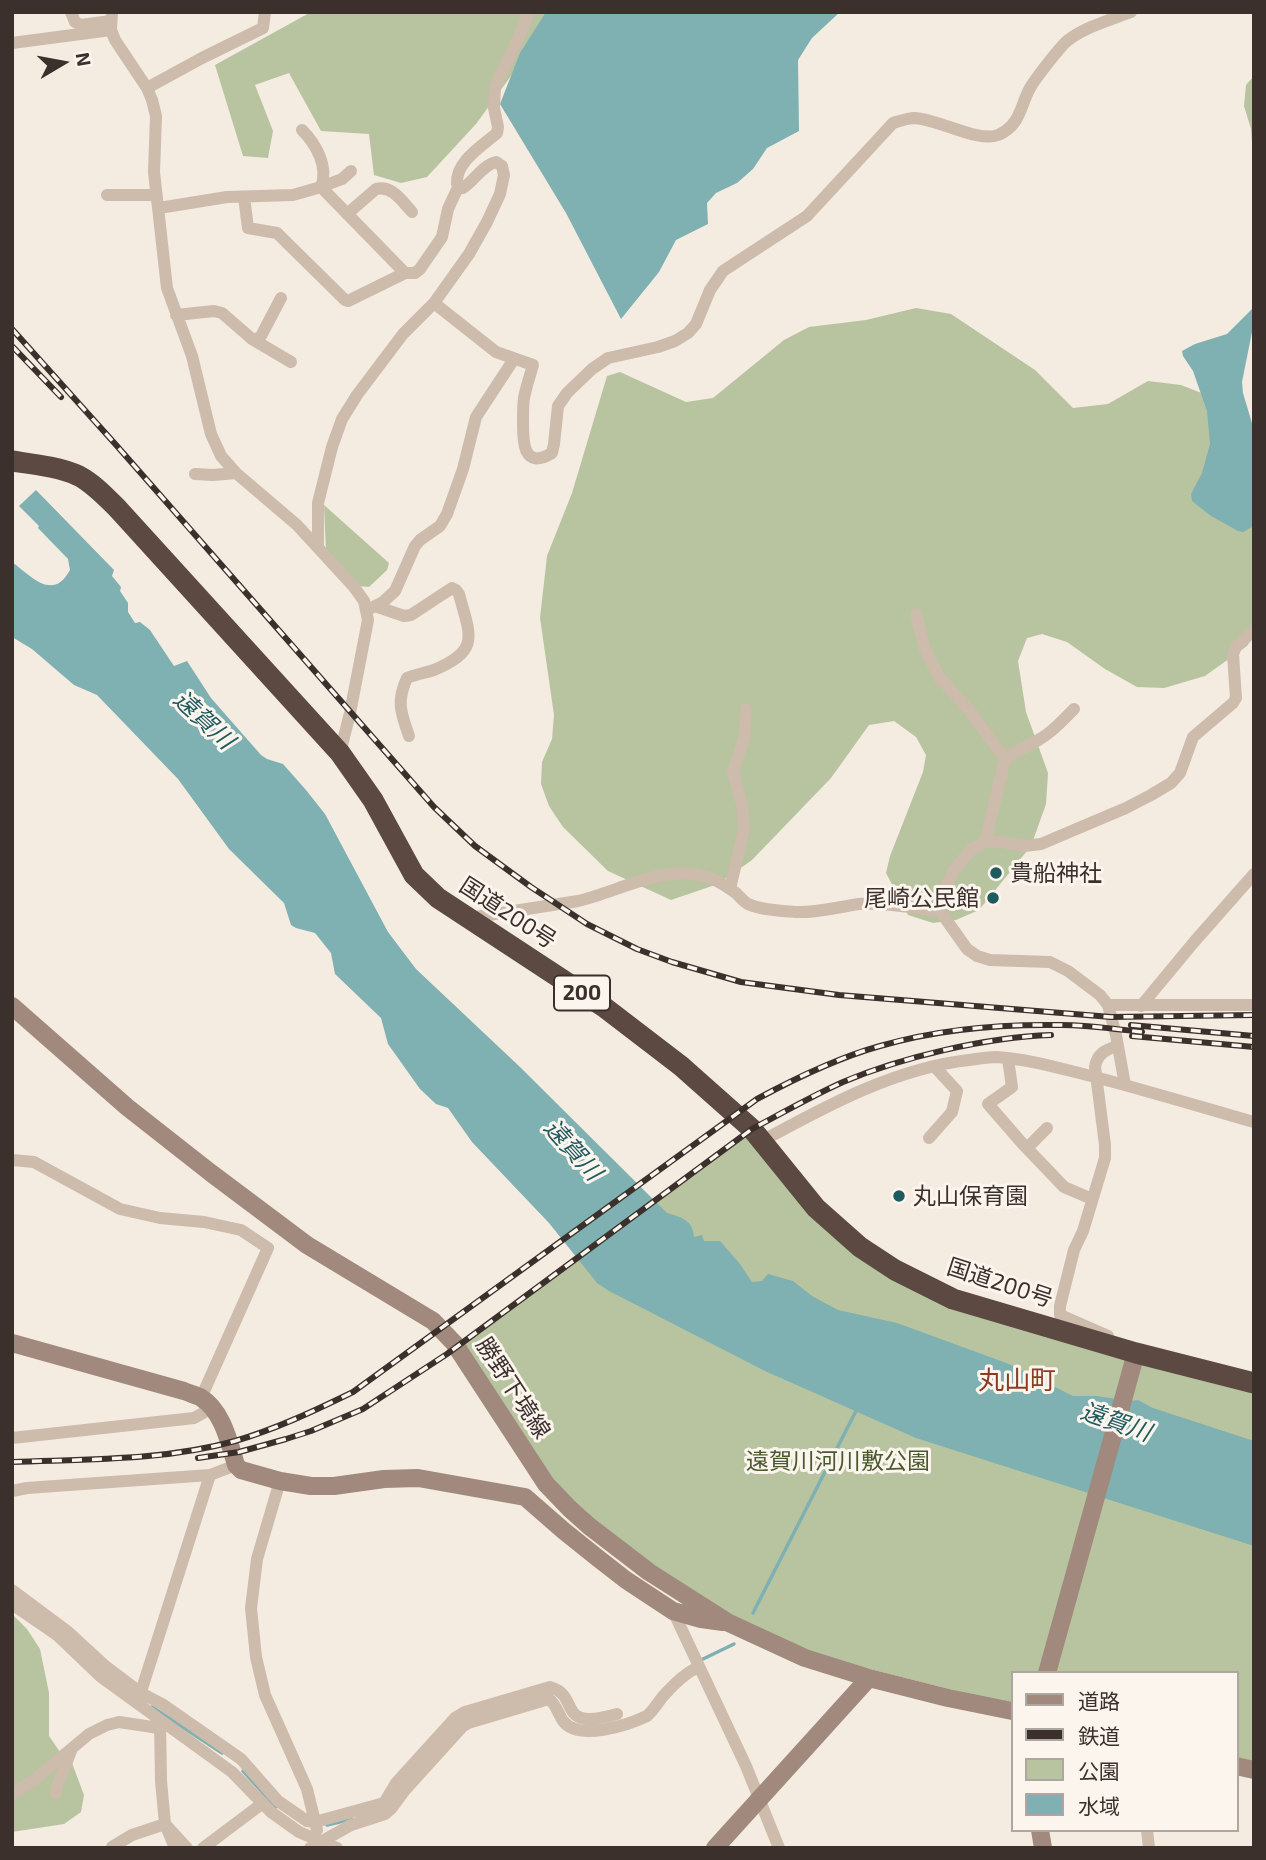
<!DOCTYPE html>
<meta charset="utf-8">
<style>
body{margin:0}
#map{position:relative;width:1266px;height:1860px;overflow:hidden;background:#f4ebe1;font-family:"Exo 2","Noto Sans JP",sans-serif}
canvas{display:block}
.frame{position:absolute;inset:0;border:14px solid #3b302b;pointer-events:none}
.legend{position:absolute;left:1011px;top:1671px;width:228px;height:161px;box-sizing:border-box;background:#fbf5ee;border:2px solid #aea6a0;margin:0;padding:9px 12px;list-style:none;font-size:21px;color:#3b302b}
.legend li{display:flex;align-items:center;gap:14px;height:35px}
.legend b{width:35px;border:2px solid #aea6a0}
.north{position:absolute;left:28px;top:28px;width:70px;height:70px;-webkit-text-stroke:5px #fbf5ee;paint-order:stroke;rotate:80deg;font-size:19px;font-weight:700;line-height:28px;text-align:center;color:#3b302b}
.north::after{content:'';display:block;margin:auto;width:24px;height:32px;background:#3b302b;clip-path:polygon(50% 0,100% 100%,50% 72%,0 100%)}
</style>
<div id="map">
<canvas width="1266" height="1860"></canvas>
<div class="frame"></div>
<ul class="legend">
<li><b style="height:9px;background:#a18a7d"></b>道路</li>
<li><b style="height:9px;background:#3b302b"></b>鉄道</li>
<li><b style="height:19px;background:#b8c4a0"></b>公園</li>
<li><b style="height:19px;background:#7fb0b2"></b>水域</li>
</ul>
<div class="north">N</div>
</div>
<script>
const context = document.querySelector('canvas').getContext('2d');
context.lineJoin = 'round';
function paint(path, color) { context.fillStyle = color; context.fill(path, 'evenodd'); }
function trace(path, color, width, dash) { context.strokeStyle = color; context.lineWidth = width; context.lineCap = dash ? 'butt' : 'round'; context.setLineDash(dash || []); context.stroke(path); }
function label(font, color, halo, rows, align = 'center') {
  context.font = font + ' "Exo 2","Noto Sans JP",sans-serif'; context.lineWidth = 6; context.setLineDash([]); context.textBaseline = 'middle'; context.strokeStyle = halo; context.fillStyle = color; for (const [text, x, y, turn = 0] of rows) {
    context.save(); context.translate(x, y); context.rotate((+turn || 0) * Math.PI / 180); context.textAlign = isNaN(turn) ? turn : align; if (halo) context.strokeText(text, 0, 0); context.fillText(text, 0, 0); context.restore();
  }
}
paint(new Path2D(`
 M311 12H549L516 69 476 124 427 177 401 183 374 175 369 134 321 131 289 73 255 85 273 131 268 158 243 156 215 65Z
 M1254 76V170L1251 129 1244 106 1246 85Z
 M916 308 951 314 1035 370 1073 408 1108 404 1148 381 1181 385 1217 399 1254 435V635L1247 646 1205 676 1164 688 1137 687 1105 669 1067 642 1042 634 1027 638 1018 661 1026 712 1048 773 1046 804 1031 846 979 910 956 920 933 923 908 915 886 873 890 856 923 772 926 755 916 737 894 721 869 725 831 778 752 860 718 884 671 900 608 871 563 827 549 806 541 784 542 762 552 739 554 715 540 618 547 556 572 493 607 376 620 372 686 402 713 398 784 340 809 327 866 320Z
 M324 505 389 563 387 570 369 587 357 586 326 552Z
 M744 1132 900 1283 1254 1390V1764L1236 1759V1673H1012V1705L807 1653 750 1629 649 1566 575 1507 546 1473 463 1345Z
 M12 1614 27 1629 40 1649 49 1693V1736L60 1752 72 1763 84 1795 81 1812 64 1824 12 1832Z`), '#b8c4a0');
paint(new Path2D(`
 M546 12H840L812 38 798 60 799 131 767 148 753 169 737 183 716 193 707 203 708 224 676 240 659 272 621 319 566 213 500 104 520 53Z
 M1254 307V322L1242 382 1243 393 1254 430V526L1243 532 1238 531 1211 516 1192 501 1191 494 1202 473 1210 444 1207 411 1193 371 1183 356 1182 351 1195 344 1227 334Z
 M36 490 114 570 112 576 121 587 120 591 128 603V612L135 623 140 622 150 630 174 666 187 661 211 698 261 755 267 759 283 764 306 790 325 814 388 932 416 969 520 1067 667 1213C681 1217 693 1220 694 1237L702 1235 704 1241H720L740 1264 752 1282 762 1281 768 1274 793 1281 812 1296 838 1310 897 1323 1009 1364 1073 1396H1097L1130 1401 1138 1400 1153 1408 1254 1441V1546L916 1438 765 1371 609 1291 597 1283 549 1223 472 1142 448 1108 436 1104 420 1089 388 1044 381 1018 335 974 331 953 315 933 296 928 291 925 284 903 229 849 178 779 97 695 74 685 32 649 12 637V562C31 576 53 602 70 570L68 559 38 528 39 526 19 506Z`), '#7fb0b2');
trace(new Path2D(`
 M753 1613 857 1409
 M701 1660 734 1644
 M152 1707 222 1753
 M243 1771 276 1807
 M327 1825 352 1819`), '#7fb0b2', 3.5);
trace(new Path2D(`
 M71 12 75 22 81 25 111 21
 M112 12 111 30 115 40 147 88 152 100 156 116 154 172 167 288 192 356 211 434 221 456 236 473 297 525 354 587 364 601 368 620 350 713 340 753
 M12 43 111 30
 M147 88 202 58 263 28 265 12
 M302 130C316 144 329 167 321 187
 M321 187 342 179 351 171
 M107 195H156
 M159 208 227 197 293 195 321 187 405 273 348 301 345 300 277 233 248 228 244 197
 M347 214 376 189C392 185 402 201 412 212
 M405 273H415L420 269 442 237 448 209 459 185
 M434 303 496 352 533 365C530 376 526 387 524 398 523 405 523 413 523 420 523 440 522 471 552 453L554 444 558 406 567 393 592 369 608 358 658 347 675 341 688 333 696 324 710 290 723 271 807 216 893 123C900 121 908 118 914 118 939 119 978 143 998 135 1021 125 1020 106 1030 88 1035 79 1060 47 1067 41 1085 27 1110 20 1131 12
 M176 315 214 311 222 313 252 339H257L261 336 281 298
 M252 339 291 362
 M195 474 213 475 236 473
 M318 548V503L332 447 342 419 357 395 403 334 434 303 469 254 487 222 500 194 504 175 502 166 496 162C483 165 474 181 463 188L457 184C455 162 482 146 497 133L498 127 494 108 495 87 523 28 528 12
 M375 606 404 616 411 615 452 588 456 590 459 594C470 636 481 650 434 670 425 673 416 674 407 678 396 702 401 713 409 736
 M367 610 383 602 395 591 415 546 420 540 440 526 447 514 463 469 476 417 514 359
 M916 614 925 649 939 677 970 711 1005 759 985 842
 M1005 759C1016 751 1028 746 1040 739 1053 732 1063 720 1074 709
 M730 889 744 829 742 804 733 772 745 735 746 709
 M469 918 578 901C621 891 668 861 713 879 721 883 729 888 736 893 739 896 743 901 748 904 761 910 781 911 796 912 817 913 838 907 859 904 886 902 913 908 940 911
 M1108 1005H1254
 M1141 1006 1194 942 1254 874
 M1008 1059 1012 1087 988 1104 1021 1142 1064 1187 1092 1199
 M1125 1085 1116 1035 1108 1005 1100 995 1068 971 1050 962 990 960 977 956 967 949 940 911 941 897 954 870 972 849 985 842H1001L1024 846 1041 844 1126 808 1151 795 1171 783 1180 773 1193 737 1233 703 1236 698 1233 654 1236 647 1254 630
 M929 1138 952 1112 957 1091 934 1066
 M762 1141C826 1106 896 1068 969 1060 978 1059 987 1057 996 1057 1029 1059 1062 1069 1095 1077 1148 1091 1201 1107 1254 1122
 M1027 1148 1047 1128
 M12 1160 34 1162 120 1209 160 1218 204 1222 241 1230 268 1248 201 1398
 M1108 1336 1060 1315V1306L1074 1250 1083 1231 1105 1158V1145L1095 1067C1097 1054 1106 1049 1118 1046
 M12 1438 194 1418 203 1413 210 1405
 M280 1481 257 1559 251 1608 256 1657 265 1695 307 1789 317 1830
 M12 1491 27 1488 210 1475 236 1465
 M12 1590 67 1631 104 1665 141 1693 162 1704 241 1759 278 1801 307 1821 315 1822 384 1803 396 1783 455 1718 465 1712 550 1687C582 1696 554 1732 617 1714
 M12 1604 57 1635 101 1677 232 1772 271 1812 299 1832 337 1848
 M673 1611 746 1766 779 1848
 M139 1698 210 1475
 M160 1721 161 1781 165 1824 175 1848
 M56 1793 57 1787 71 1751
 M12 1794 34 1780 89 1734 107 1725 119 1722 159 1728
 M1147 1830 1149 1848
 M112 1847 132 1835 165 1824 187 1848
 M203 1848 263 1803
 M310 1848 351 1825 385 1814 391 1809 405 1790 463 1726 468 1723 549 1699C557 1705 558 1715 564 1722 580 1741 628 1725 647 1716 655 1709 659 1700 666 1693 675 1683 686 1673 698 1667`), '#cdbbac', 12);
trace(new Path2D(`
 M12 1006 127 1107 211 1173 307 1245 433 1321 454 1343 546 1484 570 1509 589 1526 649 1572 729 1623 805 1658 869 1678 948 1698 1012 1711
 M12 1343 184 1391C189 1393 195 1395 200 1397 223 1411 229 1442 236 1465L241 1470 280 1481 311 1486H334L384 1479 418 1478 525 1497 564 1531 599 1559 626 1580 673 1611 701 1619 723 1622
 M1047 1673 1136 1353
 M1236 1766 1254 1770
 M1040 1830 1043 1848
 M715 1848 869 1678`), '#a18a7d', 18);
trace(new Path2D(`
 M12 461C32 464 61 467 79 476 94 484 106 497 118 509L340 753 373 800 414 875 438 898 604 1007 681 1066 752 1129 816 1208 860 1247 895 1270 953 1299 1136 1353 1254 1383`), '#5c4a42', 21);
const rail = new Path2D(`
 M12 329 117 446 434 807 475 846 531 887 587 924 637 949 672 962 741 982 839 995 1111 1017 1254 1015
 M12 346 61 397
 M1131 1025 1254 1036
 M1132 1036 1254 1047
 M198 1458 239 1452 286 1439 311 1431 363 1409 447 1354 752 1129C782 1113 812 1096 843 1082 902 1057 987 1037 1051 1035
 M12 1462C86 1459 163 1461 235 1441 276 1429 314 1411 353 1392L757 1099C796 1078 837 1058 880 1046 938 1029 1001 1024 1061 1025 1088 1025 1115 1029 1142 1032`);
trace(rail, '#3b302b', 6);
trace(rail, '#fbf5ee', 3.5, [10]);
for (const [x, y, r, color] of [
 [996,873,7,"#1f5a5e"],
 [993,898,7,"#1f5a5e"],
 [899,1196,7,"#1f5a5e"]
]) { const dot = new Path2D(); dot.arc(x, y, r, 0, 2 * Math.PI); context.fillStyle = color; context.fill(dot); trace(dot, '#fbf5ee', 2.5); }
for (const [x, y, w] of [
 [582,993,56]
]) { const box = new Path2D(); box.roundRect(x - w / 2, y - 17.5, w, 35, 5); context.fillStyle = '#fbf5ee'; context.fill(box); trace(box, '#3b302b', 2); }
label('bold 21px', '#3b302b', null, [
 ["200",582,993]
]);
label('23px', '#3b302b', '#fbf5ee', [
 ["貴船神社",1010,873],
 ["尾崎公民館",979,898,"right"],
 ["丸山保育園",913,1196]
], 'left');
label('23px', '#3b302b', '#fbf5ee', [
 ["国道200号",508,913,33],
 ["国道200号",1000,1283,18],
 ["勝野下境線",513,1388,57]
]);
label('23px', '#4a5a2e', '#fbf5ee', [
 ["遠賀川河川敷公園",838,1461]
]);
label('italic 24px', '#1f5a5e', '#fbf5ee', [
 ["遠賀川",204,720,43],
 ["遠賀川",573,1150,48],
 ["遠賀川",1116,1422,19]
]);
label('26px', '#8c3b22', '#fbf5ee', [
 ["丸山町",1017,1380]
]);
</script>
